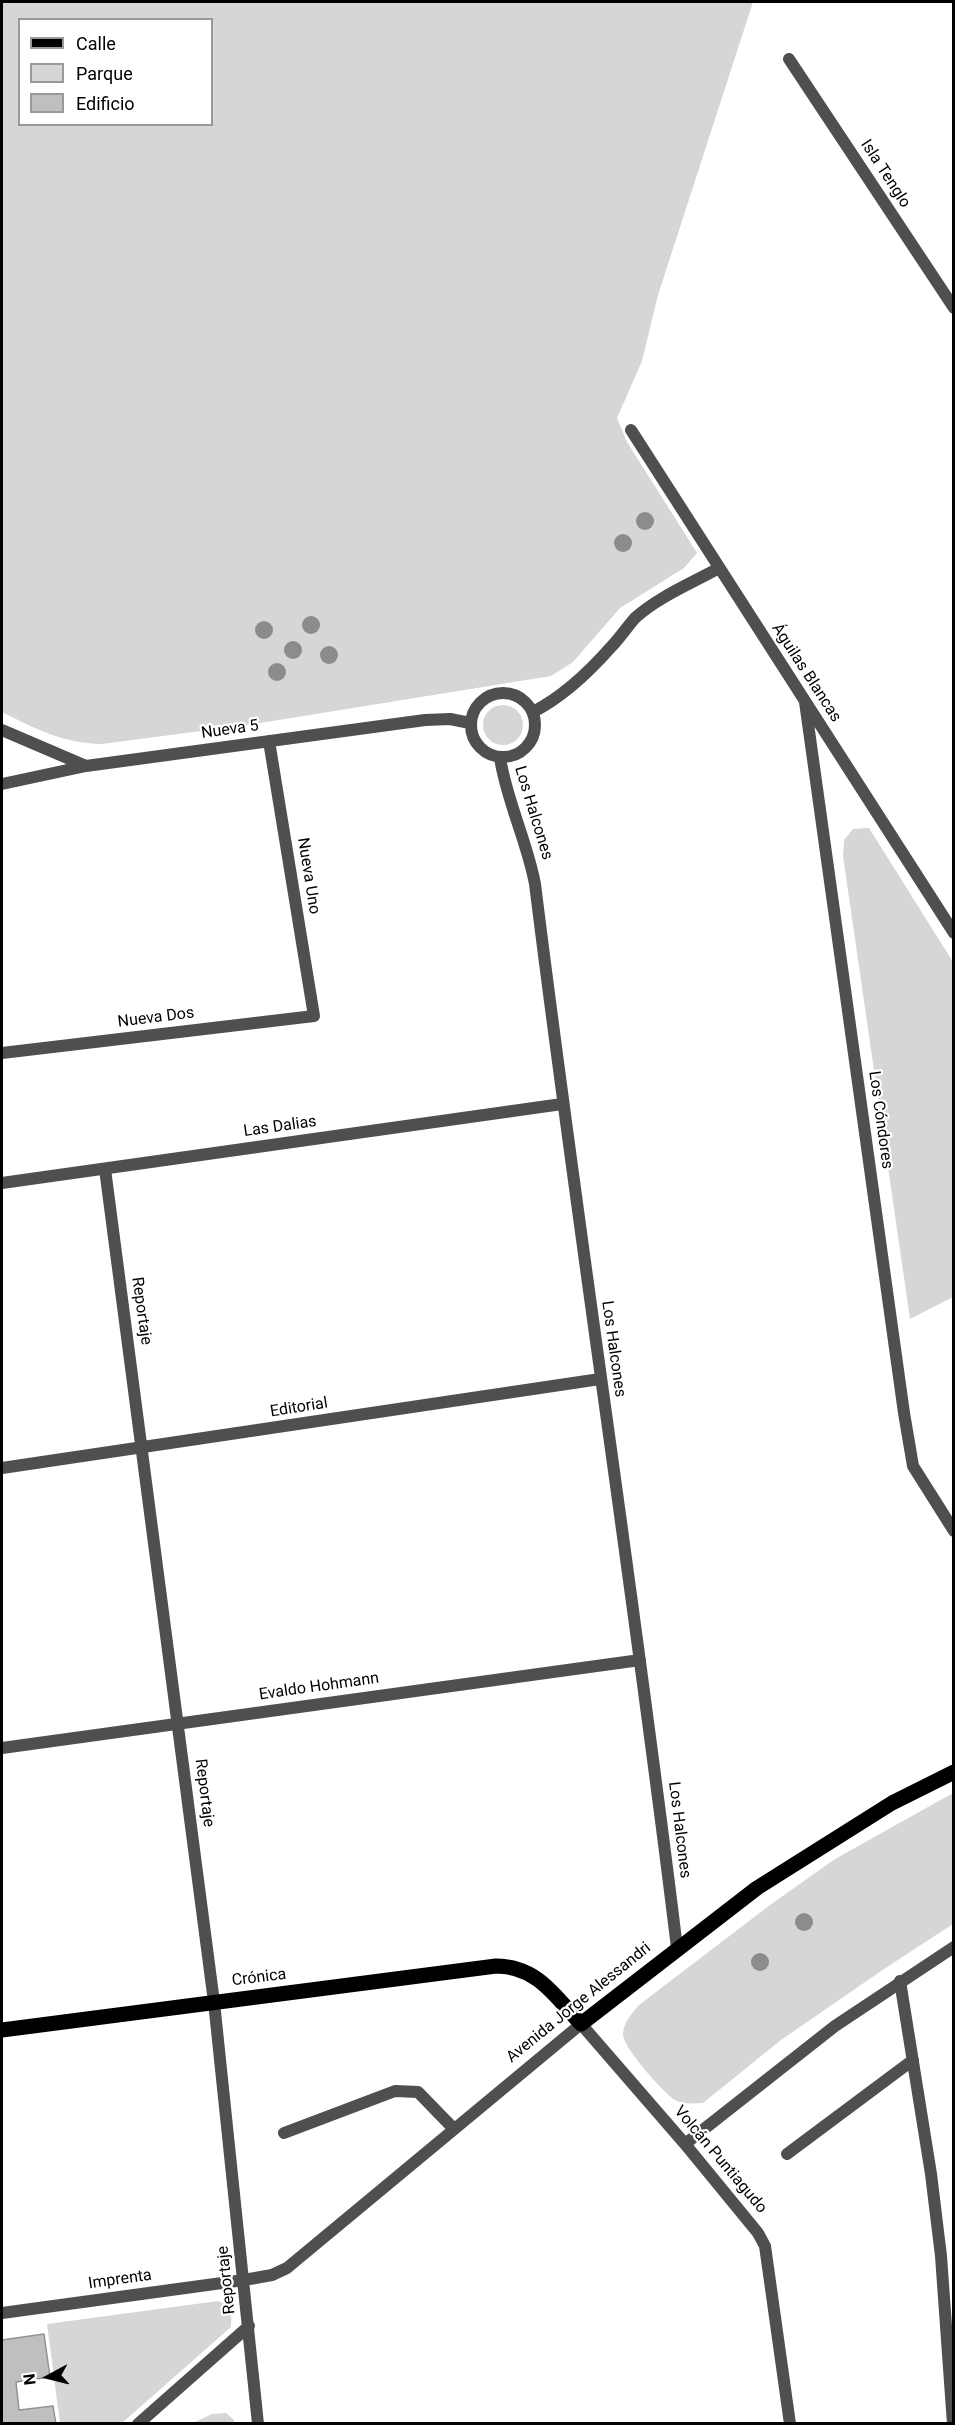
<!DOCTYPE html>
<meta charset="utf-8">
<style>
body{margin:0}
#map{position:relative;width:955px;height:2425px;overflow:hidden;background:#fff;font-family:Roboto,sans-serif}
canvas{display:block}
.frame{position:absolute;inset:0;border:3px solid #000;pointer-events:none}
.legend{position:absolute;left:18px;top:18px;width:195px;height:108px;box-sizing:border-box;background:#fff;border:2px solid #999;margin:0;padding:8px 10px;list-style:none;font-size:18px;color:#000}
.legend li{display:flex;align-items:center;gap:12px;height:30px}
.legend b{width:30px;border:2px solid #999}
.north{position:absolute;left:18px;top:2347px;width:60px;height:60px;-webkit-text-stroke:4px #fff;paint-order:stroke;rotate:263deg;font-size:16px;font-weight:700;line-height:24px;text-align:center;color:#000}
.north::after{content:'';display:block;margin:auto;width:21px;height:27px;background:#000;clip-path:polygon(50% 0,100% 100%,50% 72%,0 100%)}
</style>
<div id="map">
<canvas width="955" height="2425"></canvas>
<div class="frame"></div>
<ul class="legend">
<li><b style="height:8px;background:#000"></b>Calle</li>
<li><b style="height:16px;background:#d6d6d6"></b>Parque</li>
<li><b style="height:16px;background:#bfbfbf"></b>Edificio</li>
</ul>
<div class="north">N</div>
</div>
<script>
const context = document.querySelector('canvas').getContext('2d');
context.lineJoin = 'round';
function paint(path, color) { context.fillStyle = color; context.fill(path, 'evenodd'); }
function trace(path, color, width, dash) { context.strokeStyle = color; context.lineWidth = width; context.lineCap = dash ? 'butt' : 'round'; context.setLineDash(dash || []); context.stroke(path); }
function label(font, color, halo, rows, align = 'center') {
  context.font = font + ' Roboto,sans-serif'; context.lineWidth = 4.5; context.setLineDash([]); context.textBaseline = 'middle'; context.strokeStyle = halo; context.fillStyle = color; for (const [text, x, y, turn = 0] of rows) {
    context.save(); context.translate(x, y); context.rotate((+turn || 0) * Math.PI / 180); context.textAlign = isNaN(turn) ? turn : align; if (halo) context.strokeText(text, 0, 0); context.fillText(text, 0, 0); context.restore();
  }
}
paint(new Path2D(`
 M2 2H753L658 295 642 361 617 418 627 442 697 553 684 568 620 608 573 662 551 676 254 724 102 744C62 743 36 729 2 712ZM20 20H212V124H20Z
 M483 725a20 20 0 1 1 40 0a20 20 0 1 1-40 0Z
 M869 828 953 962V1297L910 1319 843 856 844 840 853 829Z
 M953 1793V1924L884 1969 781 2040 703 2103C694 2103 683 2105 675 2100 664 2093 621 2046 623 2033 624 2022 632 2013 639 2005L770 1905 835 1859Z
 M218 2301C232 2306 232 2314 231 2327L122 2423H60L47 2324Z
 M226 2413 234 2420V2423H193L212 2414Z`), '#d6d6d6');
const building = new Path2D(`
 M44 2334 50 2377 16 2382 19 2410 53 2406 56 2424H2V2340Z`);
paint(building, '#bfbfbf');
trace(building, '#939393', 1.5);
trace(new Path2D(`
 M900 1981 931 2174 941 2256 953 2424
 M284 2133 395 2091 418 2092 454 2129
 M787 2154 913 2060`), '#4f4f4f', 12);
trace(new Path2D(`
 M789 59 954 308
 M631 430 954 933
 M471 725a32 32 0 1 1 64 0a32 32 0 1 1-64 0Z
 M805 702 904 1413 913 1466 954 1531
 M533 712C562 697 589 672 611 647 620 638 627 627 635 618 658 597 692 583 719 568
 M2 730 86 766
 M500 758C507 802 527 841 535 884 579 1239 634 1593 677 1948
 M2 784 86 766 425 720 450 719 470 723
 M2 1053 314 1016 269 741
 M105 1169 214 2002 258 2424
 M2 1183 562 1104
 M2 1468 600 1379
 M2 1748 640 1660
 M685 2144 835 2026 954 1947
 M2 2313 244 2280 272 2275 287 2268 581 2024 685 2144 758 2233 765 2246 790 2424
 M138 2424 249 2326`), '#4f4f4f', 12);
trace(new Path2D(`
 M2 2030 496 1966C537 1966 555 1996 581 2024L757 1888 892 1803 954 1772`), '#000', 15);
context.fillStyle = '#8c8c8c';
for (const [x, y] of [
 [645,521],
 [623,543],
 [311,625],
 [264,630],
 [293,650],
 [329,655],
 [277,672],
 [804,1922],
 [760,1962]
]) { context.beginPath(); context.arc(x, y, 9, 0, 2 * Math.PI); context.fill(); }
label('16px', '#000', '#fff', [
 ["Isla Tenglo",885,174,57],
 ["Águilas Blancas",806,673,57],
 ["Nueva 5",230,730,-8],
 ["Los Halcones",533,813,73],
 ["Nueva Uno",308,876,81],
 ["Nueva Dos",156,1018,-7],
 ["Los Cóndores",880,1120,82],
 ["Las Dalias",280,1127,-8],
 ["Reportaje",141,1311,82],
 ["Los Halcones",613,1349,82],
 ["Editorial",299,1408,-9],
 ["Evaldo Hohmann",319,1687,-8],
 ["Reportaje",204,1793,83],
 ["Los Halcones",679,1830,83],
 ["Crónica",259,1978,-7],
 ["Avenida Jorge Alessandri",579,2003,-39],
 ["Volcán Puntiagudo",720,2160,50],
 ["Imprenta",120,2280,-8],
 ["Reportaje",227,2280,-96]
]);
</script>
